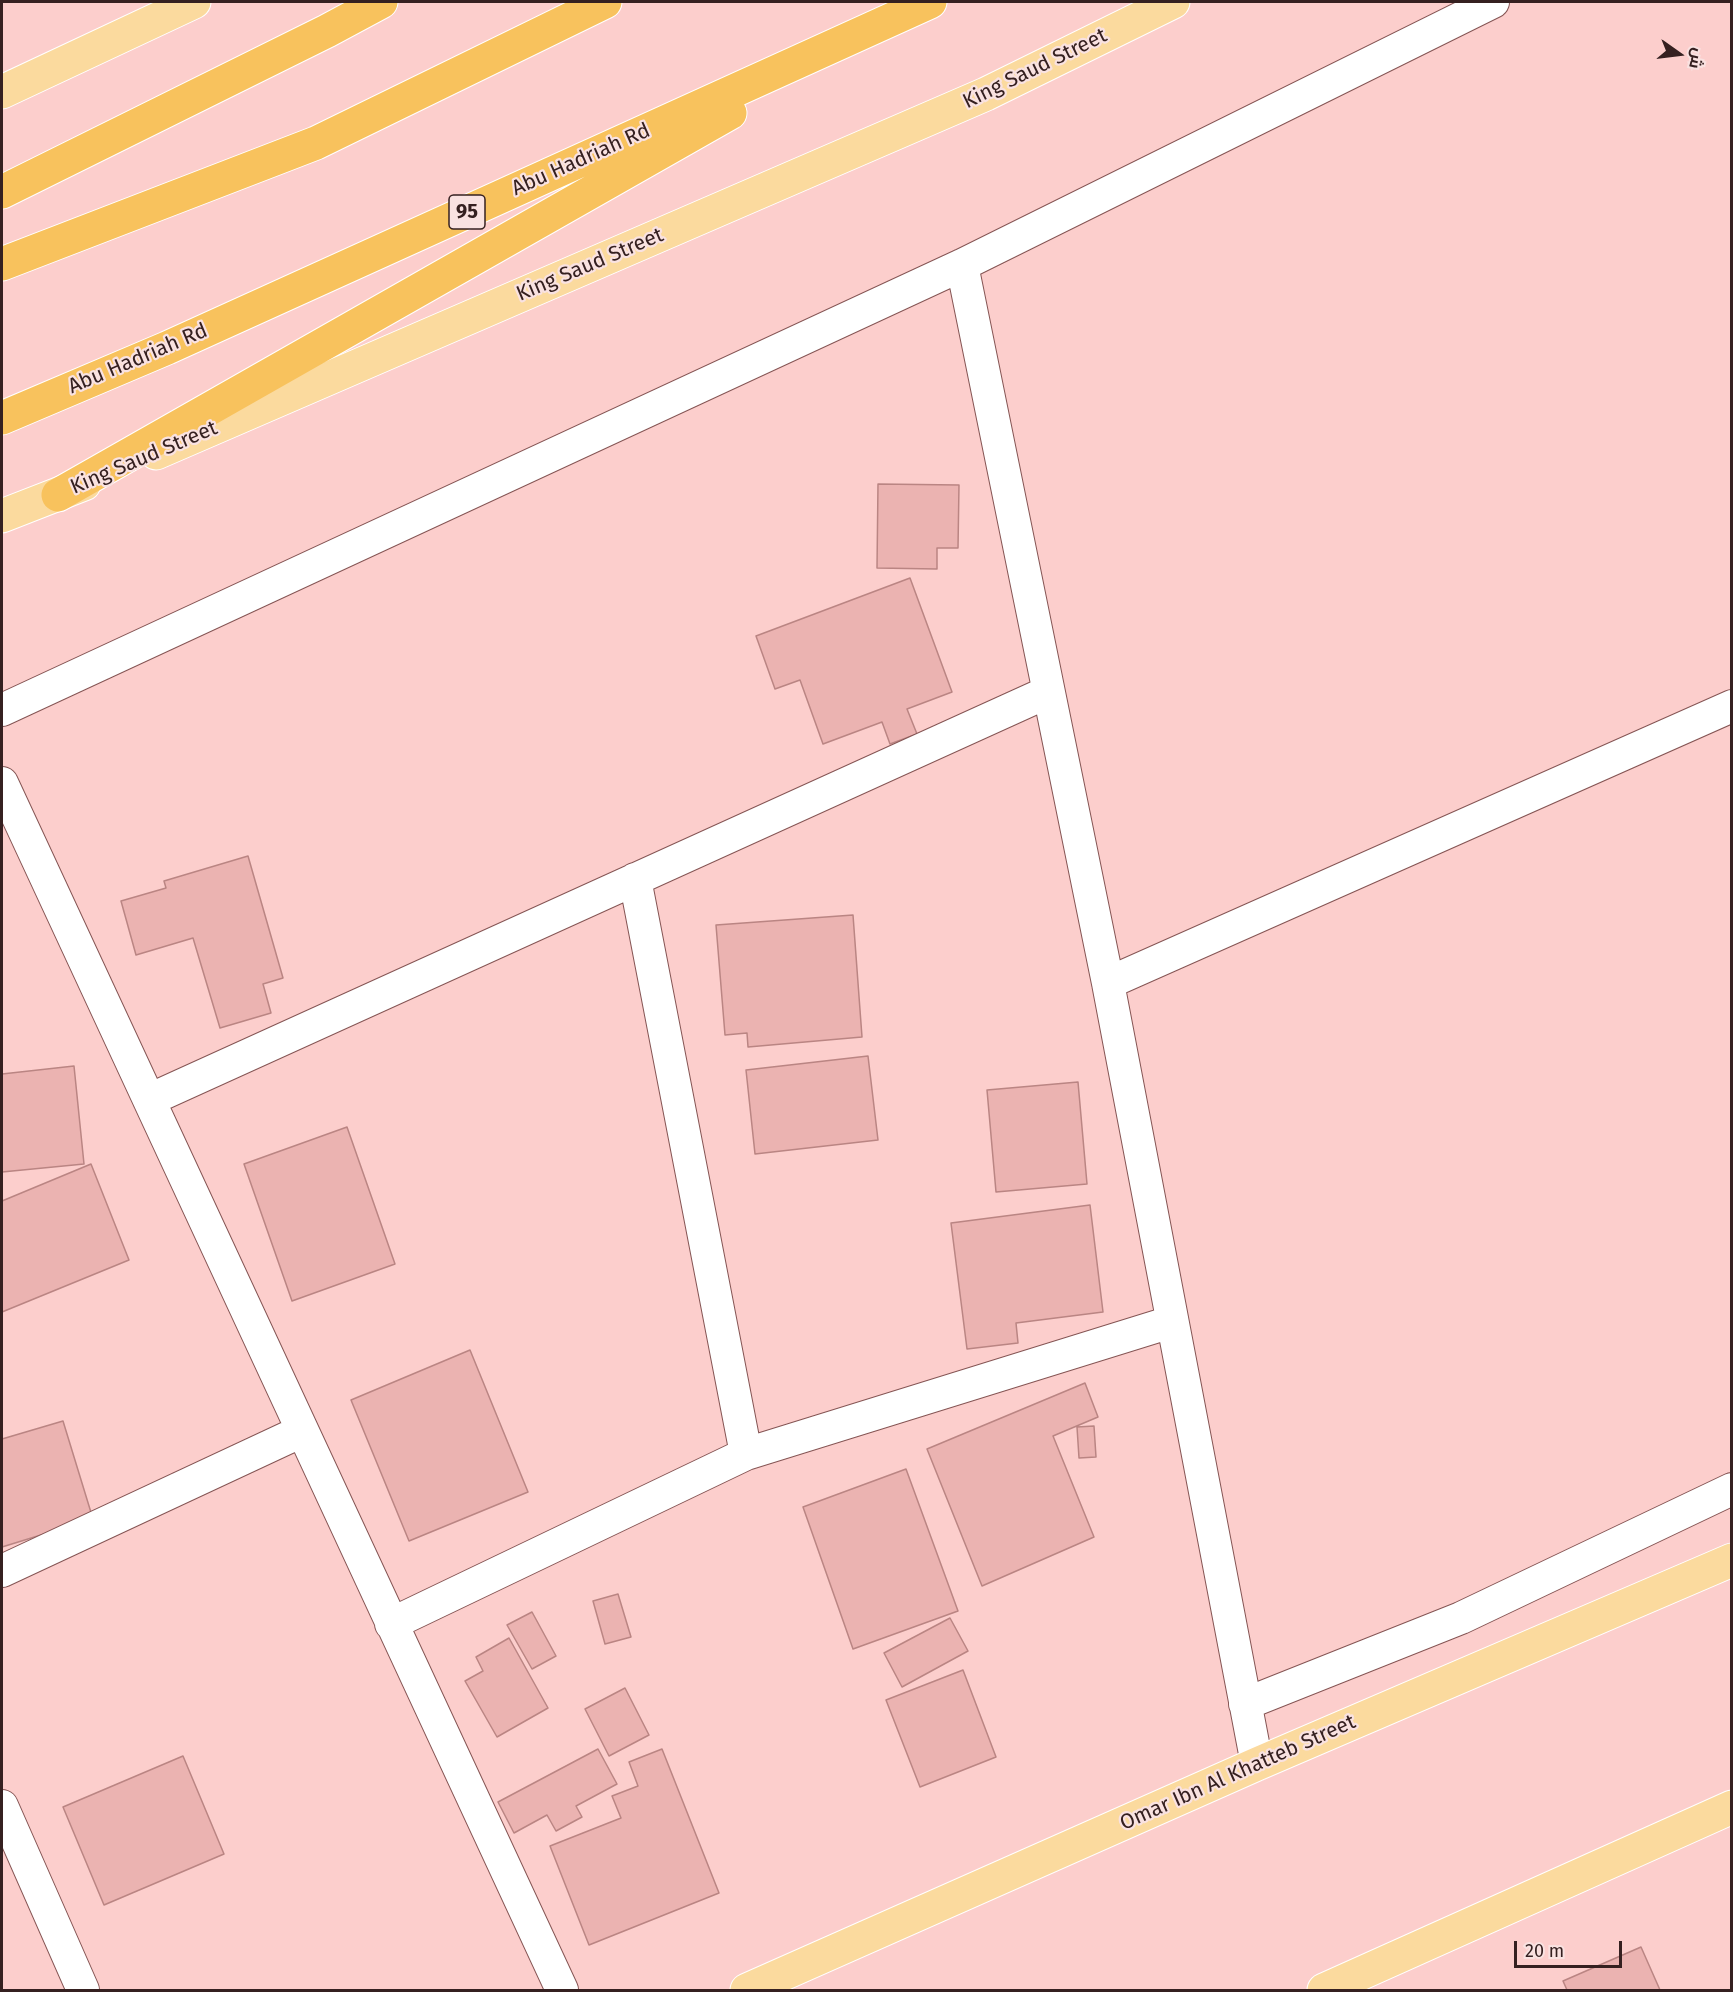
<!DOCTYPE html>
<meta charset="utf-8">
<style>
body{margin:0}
#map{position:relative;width:1733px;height:1992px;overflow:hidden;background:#fccecc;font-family:"Fira Sans",Cairo,sans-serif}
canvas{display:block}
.frame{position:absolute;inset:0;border:3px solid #352020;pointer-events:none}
.north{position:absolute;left:1649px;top:24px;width:60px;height:60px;-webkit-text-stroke:4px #f9e2e1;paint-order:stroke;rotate:104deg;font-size:16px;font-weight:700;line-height:24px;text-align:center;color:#352020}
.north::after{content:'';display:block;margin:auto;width:21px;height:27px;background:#352020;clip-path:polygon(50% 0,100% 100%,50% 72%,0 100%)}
.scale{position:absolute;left:1514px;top:1941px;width:108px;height:27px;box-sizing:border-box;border:3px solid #352020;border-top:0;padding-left:8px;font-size:18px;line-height:21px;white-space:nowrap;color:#352020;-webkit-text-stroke:4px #f9e2e1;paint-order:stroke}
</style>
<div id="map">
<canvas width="1733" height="1992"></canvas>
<div class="frame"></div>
<div class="north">ش</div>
<div class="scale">20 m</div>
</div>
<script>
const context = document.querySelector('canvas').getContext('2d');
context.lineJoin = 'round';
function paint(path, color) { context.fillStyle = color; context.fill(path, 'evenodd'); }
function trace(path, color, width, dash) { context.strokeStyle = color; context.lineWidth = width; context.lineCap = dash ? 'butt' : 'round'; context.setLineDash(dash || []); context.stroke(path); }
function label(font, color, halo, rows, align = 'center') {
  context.font = font + ' "Fira Sans",sans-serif'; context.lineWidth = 4.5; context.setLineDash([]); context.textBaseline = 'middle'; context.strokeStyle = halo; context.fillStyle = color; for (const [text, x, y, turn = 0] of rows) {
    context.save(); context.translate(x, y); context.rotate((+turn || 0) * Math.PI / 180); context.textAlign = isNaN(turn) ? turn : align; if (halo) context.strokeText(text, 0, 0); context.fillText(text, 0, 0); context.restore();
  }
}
const building = new Path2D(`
 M878 484 959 485 958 548H937V569L877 568Z
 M910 578 952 692 907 709 917 734 890 744 882 722 823 744 800 680 775 689 756 636Z
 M248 856 283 978 263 984 271 1013 220 1028 193 938 136 955 121 901 166 888 164 881Z
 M853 915 862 1037 748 1047 747 1033 725 1035 716 925Z
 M868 1056 878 1140 755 1154 746 1070Z
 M74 1066 84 1164 2 1172V1074Z
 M1078 1082 1087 1184 996 1192 987 1090Z
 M347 1127 395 1264 292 1301 244 1164Z
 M91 1164 129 1260 2 1312V1201Z
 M1090 1205 1103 1312 1016 1323 1018 1343 967 1349 951 1223Z
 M470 1350 528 1492 409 1541 351 1400Z
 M1085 1383 1098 1417 1053 1436 1094 1537 982 1586 927 1449Z
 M63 1421 93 1519 2 1547V1439Z
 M1094 1426 1096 1457 1079 1458 1077 1427Z
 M906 1469 958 1611 853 1649 803 1507Z
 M618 1594 631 1637 605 1644 593 1601Z
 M532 1612 556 1656 532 1669 507 1625Z
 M950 1618 968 1651 902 1687 884 1653Z
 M509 1638 548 1708 497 1737 465 1681 483 1671 476 1657Z
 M963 1670 996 1757 920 1787 886 1700Z
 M625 1688 649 1735 609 1756 585 1709Z
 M598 1749 617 1784 576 1806 582 1817 556 1831 547 1815 514 1833 498 1802Z
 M662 1749 719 1893 589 1945 550 1846 621 1818 612 1796 638 1786 629 1762Z
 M183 1756 224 1854 104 1905 63 1807Z
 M1641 1947 1660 1990H1567L1563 1981Z`);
paint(building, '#ebb3b1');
trace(building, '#ba8583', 1.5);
const minor = new Path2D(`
 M962 265 1108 983 1257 1764
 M2 710 962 265 1493 2
 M2 783 562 1990
 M635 879 746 1454
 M1108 983 1732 706
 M149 1100 1048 692
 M2 1571 302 1431
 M391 1624 746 1454 1171 1322
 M1245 1704 1461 1618 1732 1489
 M2 1806 83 1990`);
const primary = new Path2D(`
 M2 92 194 2
 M156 453 986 94 1173 2
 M2 516 84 484
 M747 1990 1257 1764 1732 1560
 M1324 1990 1732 1807`);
const motorway = new Path2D(`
 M2 192 327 31 381 2
 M2 264 316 143 605 2
 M2 418 167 348 930 2
 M58 495 730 113`);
trace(minor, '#855554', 34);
trace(primary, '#fff', 35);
trace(motorway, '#fff', 35);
trace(minor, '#fff', 32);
trace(primary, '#fbda9e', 33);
trace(motorway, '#f8c25d', 33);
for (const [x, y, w] of [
 [467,212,36]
]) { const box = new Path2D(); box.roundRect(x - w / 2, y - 17, w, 34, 4.5); context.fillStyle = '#f9e2e1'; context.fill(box); trace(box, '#352020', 1.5); }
label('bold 20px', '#352020', null, [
 ["95",467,212]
]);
label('21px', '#352020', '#f9e2e1', [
 ["King Saud Street",1035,69,-26],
 ["Abu Hadriah Rd",581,160,-24],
 ["King Saud Street",590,265,-23],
 ["Abu Hadriah Rd",138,359,-23],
 ["King Saud Street",144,458,-23],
 ["Omar Ibn Al Khatteb Street",1238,1773,-24]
]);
</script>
